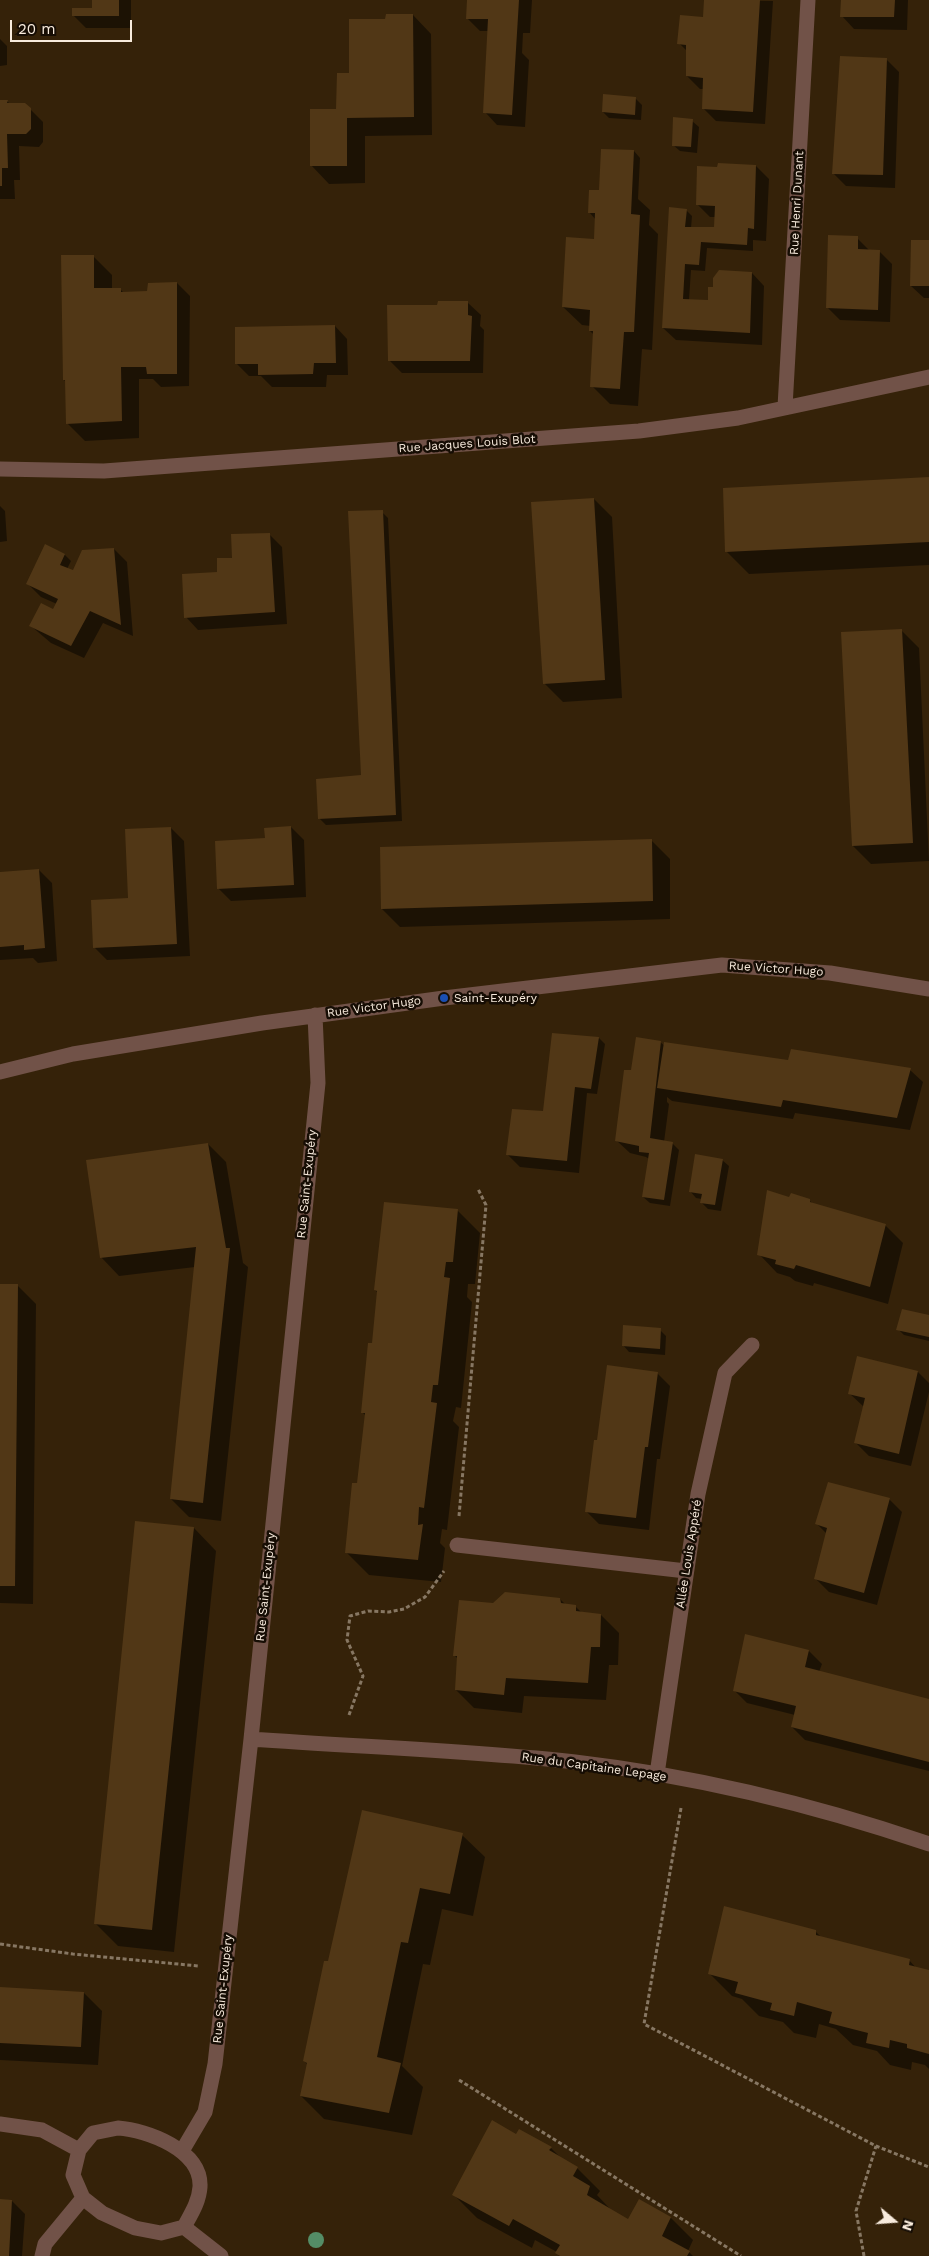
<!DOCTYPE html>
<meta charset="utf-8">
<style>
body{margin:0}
#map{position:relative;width:929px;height:2256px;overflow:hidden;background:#352209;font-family:"Work Sans",sans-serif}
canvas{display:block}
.north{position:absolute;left:869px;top:2196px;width:50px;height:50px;-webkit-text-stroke:4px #160d04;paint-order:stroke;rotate:108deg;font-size:14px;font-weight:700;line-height:20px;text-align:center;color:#f8ebdd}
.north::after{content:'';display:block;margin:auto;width:18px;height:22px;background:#f8ebdd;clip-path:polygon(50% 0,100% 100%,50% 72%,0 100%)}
.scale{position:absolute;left:10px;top:20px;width:122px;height:22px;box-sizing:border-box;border:2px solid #f8ebdd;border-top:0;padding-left:6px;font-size:15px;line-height:18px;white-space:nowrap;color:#f8ebdd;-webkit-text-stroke:4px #160d04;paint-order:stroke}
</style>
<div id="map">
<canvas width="929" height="2256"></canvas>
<div class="north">N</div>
<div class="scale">20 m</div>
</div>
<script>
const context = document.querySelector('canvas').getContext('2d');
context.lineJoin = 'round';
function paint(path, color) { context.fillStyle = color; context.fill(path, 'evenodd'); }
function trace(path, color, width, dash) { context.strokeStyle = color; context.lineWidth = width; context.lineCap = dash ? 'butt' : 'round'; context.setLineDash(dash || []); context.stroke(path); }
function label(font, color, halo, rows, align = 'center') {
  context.font = font + ' "Work Sans",sans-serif'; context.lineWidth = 5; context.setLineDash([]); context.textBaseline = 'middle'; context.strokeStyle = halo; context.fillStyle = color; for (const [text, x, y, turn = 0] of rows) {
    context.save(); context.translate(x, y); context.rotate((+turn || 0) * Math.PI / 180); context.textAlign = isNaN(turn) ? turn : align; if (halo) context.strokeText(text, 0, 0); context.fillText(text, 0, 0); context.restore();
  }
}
paint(new Path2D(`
 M93 0H131V28H86L73 15 93 9Z
 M468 0H532L530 33H523L522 53 529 60 525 127 497 125 485 112 488 31H480L467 18Z
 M706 0 773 1 765 124 716 121 703 108 704 89H700L687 76 688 52 679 43 704 18Z
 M842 0H908L907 30 854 29 842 16Z
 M413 15 431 34 432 135 365 136V183L329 184 311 165 338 110 350 74 387 20Z
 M0 39 7 46V65L0 66Z
 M886 59 899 72 895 188 846 186 833 173Z
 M635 98 642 105 641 120 609 118 603 112Z
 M0 101H7L10 104H25L43 122V142L39 147 19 146 20 180H14L15 199H0Z
 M692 121 699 127 697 153 680 151 673 145Z
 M634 151 640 158 638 199 650 210 649 225 658 234 652 350 642 349 638 406 610 404 592 386 594 335 590 331 591 326 582 325 563 307 595 241 596 220 589 212 600 191Z
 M756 166 769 179 766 241 753 240V251L707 248 705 271 691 270 689 300 709 301 714 288 752 273 764 286 762 345 676 340 663 328 686 210 692 216 691 228 718 229 716 217H710L697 204Z
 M857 238 870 251H879L892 264 890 322 840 320 827 307Z
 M929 242V298H924L911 286Z
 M94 257 112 275V290H121L124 293 149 292 177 283 190 296 189 386 161 387 153 379H139V438L85 441 67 423 66 382 64 380Z
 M468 303 481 315 480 326 484 330 483 373H402L390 361 438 306Z
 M335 326 347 339 348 375H327L326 387H272L261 376H249L237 364Z
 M929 478V565L749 574 727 552Z
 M594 499 612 517 622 698 563 702 545 684Z
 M0 506 5 511 7 541 0 542Z
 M382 512 388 518 402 821 326 825 319 818 362 776Z
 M269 534 282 547 287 624 198 630 186 617 218 573 233 559Z
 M46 546 65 555 71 561 67 569 74 572 114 549 127 562 133 636 103 623 84 658 51 643 31 626 54 611 57 604 41 597 28 584Z
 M901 630 919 648 929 861 871 864 853 846Z
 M291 827 304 840 306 897 231 901 218 888 267 839Z
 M171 828 184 841 190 956 107 960 95 948 130 899Z
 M652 841 670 859V919L400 927 382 909Z
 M39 870 52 883 57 961 38 963 33 958 0 960V873Z
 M599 1038 605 1044 597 1094 587 1093 579 1173 520 1167 507 1154 544 1112Z
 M660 1042 665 1046 789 1061 910 1070 923 1082 910 1130 795 1113 793 1119 672 1101 667 1097V1102L669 1104 664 1142 673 1144 679 1150 670 1206 650 1203 643 1197 649 1159 646 1157 630 1153 617 1141 632 1071Z
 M208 1144 226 1162 243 1263 248 1267 221 1521 189 1517 171 1499 195 1267 119 1276 101 1257Z
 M722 1160 729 1166 721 1211 708 1209 701 1202 702 1199 696 1198 690 1191Z
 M790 1198 809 1200 813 1204 885 1225 903 1243 888 1304 814 1283 813 1286 795 1281 790 1277 777 1273 759 1254Z
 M457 1210 480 1233 475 1284H468L467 1297 472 1302 461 1408 456 1407 453 1421 459 1427 447 1530 442 1529 440 1543 445 1548 441 1582 369 1575 346 1552 358 1484 366 1416 362 1412 373 1344 378 1293 375 1290Z
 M0 1285H17L36 1304 33 1604 0 1603Z
 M929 1316V1341L904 1335 898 1329Z
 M660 1330 666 1336 665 1355 629 1352 623 1345Z
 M858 1357 918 1372 929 1383V1392L911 1466 869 1456 856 1443 864 1407 849 1393Z
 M657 1373 670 1386 660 1459H657L649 1530 599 1524 586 1511Z
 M889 1499 902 1512 877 1605 829 1592 816 1579 827 1534 817 1524Z
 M194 1528 216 1551 174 1952 118 1946 95 1923Z
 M560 1599 566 1605 576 1607 582 1613 601 1615 619 1633 618 1665H609L606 1700 524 1696 522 1713 474 1708 456 1690 458 1659 454 1655 494 1604Z
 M809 1651 822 1664 819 1672 929 1700V1771L805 1740 792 1727 795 1715 747 1703 734 1690Z
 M462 1835 485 1857 473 1916 442 1909 430 1965 423 1964 402 2066 423 2087 412 2135 324 2119 301 2096 308 2065 304 2061 329 1962Z
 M815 1931 823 1939 909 1960 917 1969 929 1971V2069L925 2065 912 2062 911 2070 890 2065 877 2051 853 2045 836 2029 819 2024 816 2038 794 2033 783 2022 759 2016 742 1999 732 1996 710 1974Z
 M0 1988 84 1993 102 2011 98 2065 0 2060Z
 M516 2135 551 2148 563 2160 577 2168 600 2191 597 2195 612 2211 629 2220 639 2201 671 2218 693 2240 688 2251 693 2256H559L557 2252 535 2240 532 2248 477 2218 454 2195Z
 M0 2200 12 2201 25 2214 22 2256H0Z`), '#0007');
paint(new Path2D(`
 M92 0H119V16H72V8H92Z
 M467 0H519L512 115 483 113 488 19H466Z
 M704 0H760L753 112 702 109 703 78 686 76V45L677 44 680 15 703 17Z
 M841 0H895L894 17H840Z
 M386 14H413L414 117 347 118V166H310V109H336L337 73H349V19H385Z
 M840 56 887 58 883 175 832 174Z
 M603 94 636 97 635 115 602 112Z
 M0 100H8L7 103H25L31 108V129L26 134H7L8 168H2V186H0Z
 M673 117 693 119 691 147 672 146Z
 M601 149 634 150 631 214 640 215 634 332H624L620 389 590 387 593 331H589L590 310 562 307 566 237 594 239 595 213H588L589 190H599Z
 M718 163 756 165 754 229 748 228 747 245 701 242 699 265 685 264 683 299 708 300V287H713V278L719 270 752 272 750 333 662 328 669 207 687 209 685 227H714L715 206 696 205 697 166 717 167Z
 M828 235 858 236V249L880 250 878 310 826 308Z
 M911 240H929V286H910Z
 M61 255H94V288H121V292L147 291 148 283 177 282V374H147L146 367H121L122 421 66 424 65 380H63Z
 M438 301H468V315L472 316 470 361H388L387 305H437Z
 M335 325 336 363H314L313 374 258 375V364H235V327Z
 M929 477V542L725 552 723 488Z
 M594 498 605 680 543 684 531 502Z
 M383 510 396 815 318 819 316 779 361 775 348 511Z
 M270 533 275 612 184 618 182 574 217 572V558H232L231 534Z
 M45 544 65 554 60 565 73 570 82 550 114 548 121 625 90 611 71 646 29 626 41 603 53 609 58 599 26 584Z
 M902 629 913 843 852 846 841 632Z
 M291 826 294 885 217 889 215 841 265 838 264 828Z
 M171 827 177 944 93 948 91 900 128 898 125 829Z
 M652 839 653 901 381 909 380 847Z
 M39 869 45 948 24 950V945L0 947V872Z
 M552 1033 599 1037 591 1089 575 1087 567 1161 506 1155 512 1109 543 1111Z
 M636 1037 661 1041 650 1138 673 1142 664 1200 642 1197 649 1153 639 1152V1146L615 1141 624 1070H631Z
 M664 1042 788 1060 791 1049 911 1068 897 1118 783 1100 781 1107 657 1088Z
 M208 1143 226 1248H230L203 1503 170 1499 196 1247 100 1258 86 1160Z
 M695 1154 723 1159 715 1205 700 1203 702 1194 689 1192Z
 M767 1190 789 1197 791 1193 810 1199V1202L886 1224 870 1287 796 1265 794 1269 775 1264 776 1260 757 1255Z
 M384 1202 458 1209 453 1262H446L444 1277 450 1278 438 1385H433L431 1402 437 1403 424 1508 419 1507 418 1525 423 1524 418 1560 345 1553 352 1483H357L365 1413H361L368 1343H372L377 1291 374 1290Z
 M0 1284H18L15 1586H0Z
 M902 1309 929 1315V1337L896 1330Z
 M623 1325 661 1328 660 1349 622 1346Z
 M857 1356 918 1371 899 1454 854 1443 865 1398 848 1394Z
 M607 1365 658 1372 648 1447H645L636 1518 585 1512 594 1440H597Z
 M828 1482 890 1498 864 1593 814 1579 827 1528 815 1524Z
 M135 1521 194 1527 152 1930 94 1924Z
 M505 1592 560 1598 561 1603 576 1605V1611L601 1614 600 1647H591L588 1683 506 1678 504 1695 455 1690 457 1656H453L459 1600 493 1603Z
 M745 1634 809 1650 805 1667 929 1699V1762L791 1727 796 1706 733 1691Z
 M362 1810 463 1833 450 1894 420 1888 408 1943 401 1942 377 2057 401 2063 389 2113 300 2096 307 2063 303 2061 324 1961H328Z
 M724 1906 816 1930V1935L910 1959 909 1965 929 1970V2054L907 2048V2044L890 2040 889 2048 866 2043 868 2033 829 2023 832 2012 797 2002 794 2016 770 2010 772 2003 735 1993 738 1982 708 1974Z
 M0 1987 84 1992 81 2047 0 2043Z
 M492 2120 516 2134 519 2129 552 2147 549 2150 578 2167 573 2176 590 2186 587 2195 628 2219 639 2199 671 2217 662 2236 690 2251 687 2256H560L555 2253 560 2245 513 2219 509 2226 452 2195Z
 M0 2199 12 2200 9 2256H0Z`), '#513716');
trace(new Path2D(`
 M459 1516 486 1205 478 1189
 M349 1715 363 1676 347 1640 350 1616 368 1611 389 1612 404 1609 425 1597 444 1571
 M681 1808 644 2024 876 2146 929 2167
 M0 1944 73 1954 198 1966
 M459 2080 741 2256
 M864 2256 856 2211 876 2146`), '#877763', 3, [4, 2.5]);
trace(new Path2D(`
 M785 407 808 0
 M0 469 104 471 639 431 738 418 929 377
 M0 1072 73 1054 262 1023 444 998 722 965 830 973 929 989
 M457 1545 686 1571
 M251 1739C359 1747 468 1750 575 1762 695 1776 815 1805 929 1844
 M657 1774 698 1494 725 1373 752 1345
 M0 2124 42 2130 79 2150
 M118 2128C147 2130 202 2150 200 2187 199 2202 191 2214 184 2227L161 2233 135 2228 102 2213 83 2198 73 2175 79 2150 93 2133Z
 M182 2151 205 2112 215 2064 251 1739 318 1083 315 1015
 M184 2227 221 2256
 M42 2256 45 2244 83 2198`), '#715248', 15);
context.fillStyle = '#548d66';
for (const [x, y] of [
 [316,2240]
]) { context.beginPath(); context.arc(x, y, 8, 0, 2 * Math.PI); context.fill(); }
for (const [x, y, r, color] of [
 [444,998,5,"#1a4fb4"]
]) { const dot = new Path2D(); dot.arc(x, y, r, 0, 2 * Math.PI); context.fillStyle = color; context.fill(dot); trace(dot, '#160d04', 2); }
label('12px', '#f8ebdd', '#160d04', [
 ["Rue Henri Dunant",797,203,-87],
 ["Rue Jacques Louis Blot",467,444,-4],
 ["Rue Victor Hugo",776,969,4],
 ["Rue Victor Hugo",374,1007,-8],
 ["Rue Saint-Exupéry",307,1184,-84],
 ["Allée Louis Appéré",689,1554,-81],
 ["Rue Saint-Exupéry",266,1587,-84],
 ["Rue du Capitaine Lepage",594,1767,8],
 ["Rue Saint-Exupéry",223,1989,-84]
]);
label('12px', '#f8ebdd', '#160d04', [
 ["Saint-Exupéry",454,998]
], 'left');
</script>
